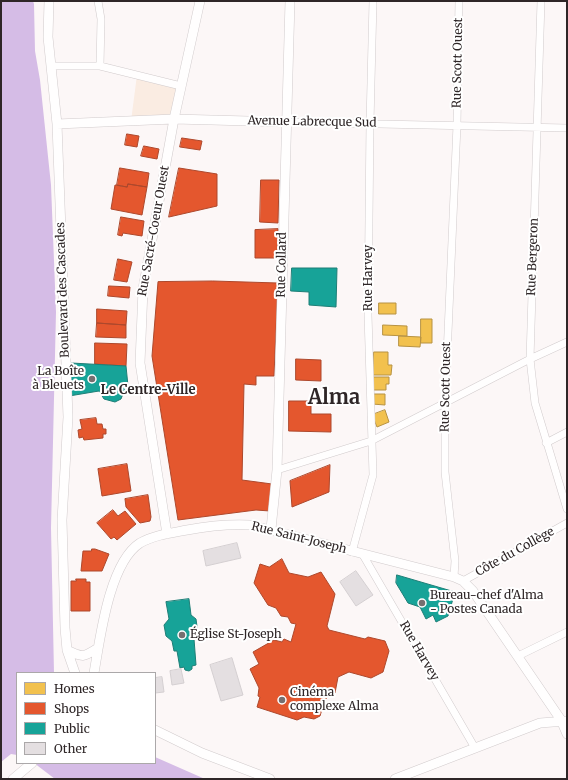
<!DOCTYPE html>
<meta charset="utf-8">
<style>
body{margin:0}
#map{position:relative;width:568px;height:780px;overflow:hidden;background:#fcf7f7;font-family:Merriweather,serif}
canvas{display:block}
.frame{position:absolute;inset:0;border:2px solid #2e2627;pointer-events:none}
.legend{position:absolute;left:16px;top:672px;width:140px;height:92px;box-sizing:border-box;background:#fff;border:1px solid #aba8a9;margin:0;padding:5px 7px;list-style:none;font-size:12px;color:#2e2627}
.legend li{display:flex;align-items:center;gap:8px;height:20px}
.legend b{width:20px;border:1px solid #aba8a9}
</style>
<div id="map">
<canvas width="568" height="780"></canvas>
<div class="frame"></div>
<ul class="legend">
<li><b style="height:11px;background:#f2c14e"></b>Homes</li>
<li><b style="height:11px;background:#e4572e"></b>Shops</li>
<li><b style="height:11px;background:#17a398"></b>Public</li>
<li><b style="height:11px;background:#e4dfe1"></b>Other</li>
</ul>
</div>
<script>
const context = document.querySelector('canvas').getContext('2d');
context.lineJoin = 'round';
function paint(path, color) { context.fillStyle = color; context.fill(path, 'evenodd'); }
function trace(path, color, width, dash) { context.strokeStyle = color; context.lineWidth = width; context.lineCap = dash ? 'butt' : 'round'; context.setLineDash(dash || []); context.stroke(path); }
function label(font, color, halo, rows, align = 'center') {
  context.font = font + ' Merriweather,serif'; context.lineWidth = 4; context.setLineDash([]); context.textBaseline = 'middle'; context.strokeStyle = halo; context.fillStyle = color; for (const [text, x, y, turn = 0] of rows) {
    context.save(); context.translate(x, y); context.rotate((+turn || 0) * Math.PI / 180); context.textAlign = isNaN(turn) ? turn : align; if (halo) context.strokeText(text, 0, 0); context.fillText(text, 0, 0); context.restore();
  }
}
paint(new Path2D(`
 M137 75 181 86 174 119 131 121Z`), '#faece2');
paint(new Path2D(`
 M1 1H33L34 4 35 51 40 80 51 185 56 312 51 528 54 673H17V755L11 754 1 762Z
 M155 757 205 779H55L34 763H155Z`), '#d5bce6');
const homes = new Path2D(`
 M379 303H396V314H379Z
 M421 319H432V343H421Z
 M383 325 407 326V336L383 335Z
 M399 336 421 337 420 347 399 346Z
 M374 352H388V365H392L391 375H373Z
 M372 377H389V384H386V390H373Z
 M373 394H385V405L372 404Z
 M385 410 389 422 377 427 372 415Z`);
paint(homes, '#f2c14e');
trace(homes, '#b79242', 1);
const shops = new Path2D(`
 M127 134 139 136 137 147 125 145Z
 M182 138 202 141 200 150 180 147Z
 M144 146 159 149 157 159 141 156Z
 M120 168 149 173 147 187 128 184 127 187 117 185Z
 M179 168 217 174V206L169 217Z
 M261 180H279L278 223 260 222Z
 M128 184 147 187 142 215 111 209 115 185 127 187Z
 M121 217 144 221 142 236 123 233 122 236 118 235Z
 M278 229 277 258H255V230Z
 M118 259 132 262 127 282 114 280Z
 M213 281 278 283 274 376H256V385L244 384 242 480 272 484 270 511 256 510 178 520 152 356 158 282Z
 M109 286 130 287 129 298 108 296Z
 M97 309 127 311 126 325 97 323Z
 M97 323 126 325V338L96 337Z
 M95 343 127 344 126 366 95 364Z
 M296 359 321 360V381L296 380Z
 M289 401H311V414H331V432L289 431Z
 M96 418 97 424H102L103 429H106V434H103V438L84 440 83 437 79 438 78 430 82 429 80 420Z
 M127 464 131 491 102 496 98 469Z
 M330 465 329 492 292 507 290 481Z
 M148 495 151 517 150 521 140 523 126 507 125 499Z
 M113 510 118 516 125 511 136 524 117 540 114 537 111 539 97 523Z
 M92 549H95L109 554 102 571H81L83 551H91Z
 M282 559 289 573 308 577 321 572 335 594 327 626 329 630 365 639 368 637 385 641 389 651 383 672 371 678 349 672 338 677 335 693 325 699 320 716 314 719 304 717 297 720 257 707 260 697 258 696 259 688 250 669 259 664 253 652 274 640 282 642 284 639 291 642 296 624 291 623 288 617 281 616 276 608 268 605 254 583 260 564 269 567Z
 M76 579H86V582H90V611H71V581H76Z`);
paint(shops, '#e4572e');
trace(shops, '#ad482c', 1);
const public = new Path2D(`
 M292 268H337L336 307 309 305V292L291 291Z
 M71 363 126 366 128 386H126L121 399 115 402 104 399 99 391 69 396Z
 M397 575 455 592 448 616 436 622 433 615 426 619 420 607 408 603 396 583Z
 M189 599 191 615 196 619 198 634 194 639 196 665 192 666V669L189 671 185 670 184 667 180 668 177 651H174L172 641 166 636 164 625 169 619 166 602Z`);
paint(public, '#17a398');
trace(public, '#1e7e76', 1);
const building = new Path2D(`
 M237 543 241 558 206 566 203 551Z
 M356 571 373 595 356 606 340 582Z
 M232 658 243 695 221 701 210 665Z
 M181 669 184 683 172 685 170 671Z
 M162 677 164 692 155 693V678Z`);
paint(building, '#e4dfe1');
trace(building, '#d4cfd1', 1);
const minor = new Path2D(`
 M98 1 101 19 100 66
 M541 1 530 359 535 403 567 509
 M52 66H100L181 86
 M286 122 567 128
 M546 443 567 432
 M277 470 371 441 530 359 567 342
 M352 552 373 475 368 315 370 123 373 1
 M363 555 475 748
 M454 577 455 561 445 472V402L457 125 459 1
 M463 581 567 523
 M518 656 567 632`);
const tertiary = new Path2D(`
 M49 1 48 37 57 124 68 417 62 520 65 628 67 650 75 673
 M57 124 174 119 286 122
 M271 529 277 470 290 1
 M167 534 140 363 143 289 174 119 200 1
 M67 650C83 658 84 657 98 648
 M94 673C100 639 109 563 140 543 154 535 171 533 187 530 208 526 228 524 250 525L454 577 463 581 473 591 561 720 567 734
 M155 730 202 753 270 779
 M13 779 32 763
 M395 779 540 723 566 721`);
trace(minor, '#d1cbcc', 8);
trace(tertiary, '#d1cbcc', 10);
trace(minor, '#fffefe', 7);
trace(tertiary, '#fffefe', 9);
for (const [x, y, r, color] of [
 [92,379,4,"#766f70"],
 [422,603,4,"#766f70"],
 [182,635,4,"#766f70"],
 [282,700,4,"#766f70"]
]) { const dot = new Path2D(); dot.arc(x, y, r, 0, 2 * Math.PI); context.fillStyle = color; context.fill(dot); trace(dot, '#fff', 1.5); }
label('12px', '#2e2627', '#fff', [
 ["Rue Scott Ouest",458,63,-89],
 ["Avenue Labrecque Sud",312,122,1],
 ["Rue Sacré-Coeur Ouest",154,231,-80],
 ["Rue Bergeron",533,257,-88],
 ["Rue Collard",282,265,-89],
 ["Rue Harvey",369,278,-90],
 ["Boulevard des Cascades",63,290,-92],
 ["Rue Scott Ouest",446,387,-89],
 ["Rue Saint-Joseph",299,538,14],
 ["Côte du Collège",515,552,-29],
 ["Rue Harvey",419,651,60]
]);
label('12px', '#2e2627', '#fff', [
 ["La Boîte",84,372,"right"],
 ["à Bleuets",84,386,"right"],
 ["Bureau-chef d'Alma",430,596],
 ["- Postes Canada",430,610],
 ["Église St-Joseph",190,635],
 ["Cinéma",290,693],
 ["complexe Alma",290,707]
], 'left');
label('bold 13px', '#2e2627', '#fff', [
 ["Le Centre-Ville",148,390]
]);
label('bold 20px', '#2e2627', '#fff', [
 ["Alma",334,398]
]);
</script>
